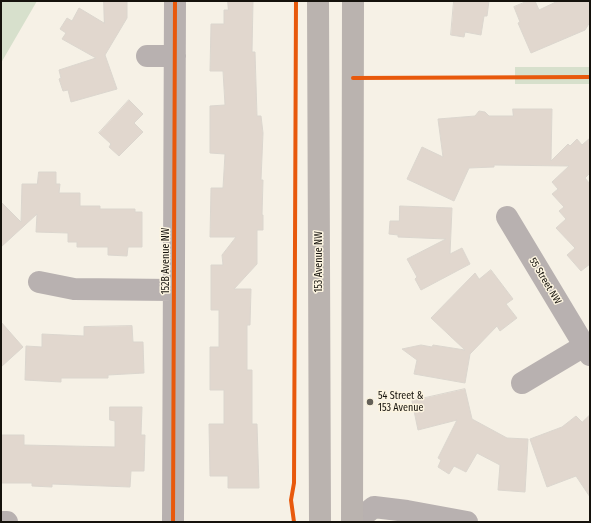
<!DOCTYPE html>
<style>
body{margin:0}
#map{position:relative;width:591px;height:523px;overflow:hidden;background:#f6f1e6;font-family:"Fira Sans Condensed",sans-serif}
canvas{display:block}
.frame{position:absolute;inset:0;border:2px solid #15120c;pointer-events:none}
</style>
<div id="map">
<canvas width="591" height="523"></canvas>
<div class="frame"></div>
</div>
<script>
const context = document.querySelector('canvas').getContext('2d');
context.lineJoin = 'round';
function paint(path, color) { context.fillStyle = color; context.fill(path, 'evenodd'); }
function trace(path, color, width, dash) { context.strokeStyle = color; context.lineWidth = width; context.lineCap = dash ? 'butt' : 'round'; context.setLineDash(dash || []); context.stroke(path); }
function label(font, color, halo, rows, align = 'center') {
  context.font = font + ' "Fira Sans Condensed",sans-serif'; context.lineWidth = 3; context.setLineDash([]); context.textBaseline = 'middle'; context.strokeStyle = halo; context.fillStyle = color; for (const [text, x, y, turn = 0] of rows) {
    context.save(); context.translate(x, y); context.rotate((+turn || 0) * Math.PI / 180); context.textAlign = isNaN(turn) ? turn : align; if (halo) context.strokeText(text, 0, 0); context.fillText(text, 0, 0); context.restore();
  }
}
paint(new Path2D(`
 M1 1H37L1 63Z
 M515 67H590V84H515Z`), '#d7e0cc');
const building = new Path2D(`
 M104 1H127V18L105 55 117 89 71 102 68 90 63 91 59 79 61 78 59 70 96 58 62 39 66 33 60 29 67 18 72 21 79 8 104 23Z
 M228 1H253L252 52H255L257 116H261L263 133 261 180H263L262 215H263V230H257V264L234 289H251L250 325H247V370H252V424H257L259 488H228V476H210L209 424H224V390H210V347H219V310H211V265H223L222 255 236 237H210L211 188H223L225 154 210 153V106L225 105 223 71H210L211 24H224V10H228Z
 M454 1H489L487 16H484L481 35 465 32 464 37 451 35Z
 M528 1H535L539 10 558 1H590V22L585 30 531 53 518 23 520 22 514 7Z
 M129 100 143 114 134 123 143 132 119 156 109 147 111 144 99 133Z
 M513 109H552L551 161 568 144 570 146 577 139 582 145 590 138V173L585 178 590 184V264L581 271 567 255 575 248 556 228 566 219 559 211 564 207 552 194 558 189 552 182 569 166 494 165V167L469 168 454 201 407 179 422 147 443 157 438 119 475 116 479 111 485 112 489 116H513Z
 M39 172H56V184H60L59 193H80V206H100V209H135V212H142V247H128L127 256 108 255V247H77V242H68V233L36 232 37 214 1 247V202L21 222 22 184H37Z
 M400 206 452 208 450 254 462 248 470 264 421 290 415 279 417 277 407 259 446 239 398 237V235L389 234 390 221H399Z
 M491 270 513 299 506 304 517 318 500 331 497 326 470 354 465 383 414 374 417 360 402 349 421 345 432 347 433 345 465 350 431 318 475 273 479 279Z
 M1 322 23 347 1 367Z
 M132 326 133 342H143L144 373 108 375V378H61V382L25 380 26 346 42 347V334L84 336V327Z
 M465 389 472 419 507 438 528 439 525 492 498 490 500 465 477 453 466 472 454 466 449 474 438 467 441 460 438 458 457 420 418 430 412 401Z
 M110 407H142L141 435H145L144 471H131L130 487 52 484V487L32 486V483H1V435H24V445L115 447V421L110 420Z
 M590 415V497L576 476 547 487 530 439 562 427 576 416 582 422Z`);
paint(building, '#e1d7ce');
trace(building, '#dbd6ce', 1);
trace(new Path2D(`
 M147 56H175
 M507 217 590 355
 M39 282 74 289 173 290
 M522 383 584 346
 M1 522H7
 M173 522 175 1
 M355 522 374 507 407 511 467 522`), '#b8b1b0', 22);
trace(new Path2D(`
 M318 1 320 522
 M352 522 353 1`), '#bab3af', 22);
trace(new Path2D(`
 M353 78 590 77
 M173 522 175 1
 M294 522 291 500 294 483 296 1`), '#e8590c', 4);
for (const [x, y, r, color] of [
 [370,402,4,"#646058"]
]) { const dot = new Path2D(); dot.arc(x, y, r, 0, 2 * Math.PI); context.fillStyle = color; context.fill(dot); trace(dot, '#fcf4e0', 1.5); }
label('10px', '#15120c', '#fcf4e0', [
 ["152B Avenue NW",166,261,-90],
 ["153 Avenue NW",319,262,-90],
 ["55 Street NW",545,281,59]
]);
label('10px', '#15120c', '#fcf4e0', [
 ["54 Street &",378,396],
 ["153 Avenue",378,408]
], 'left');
</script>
